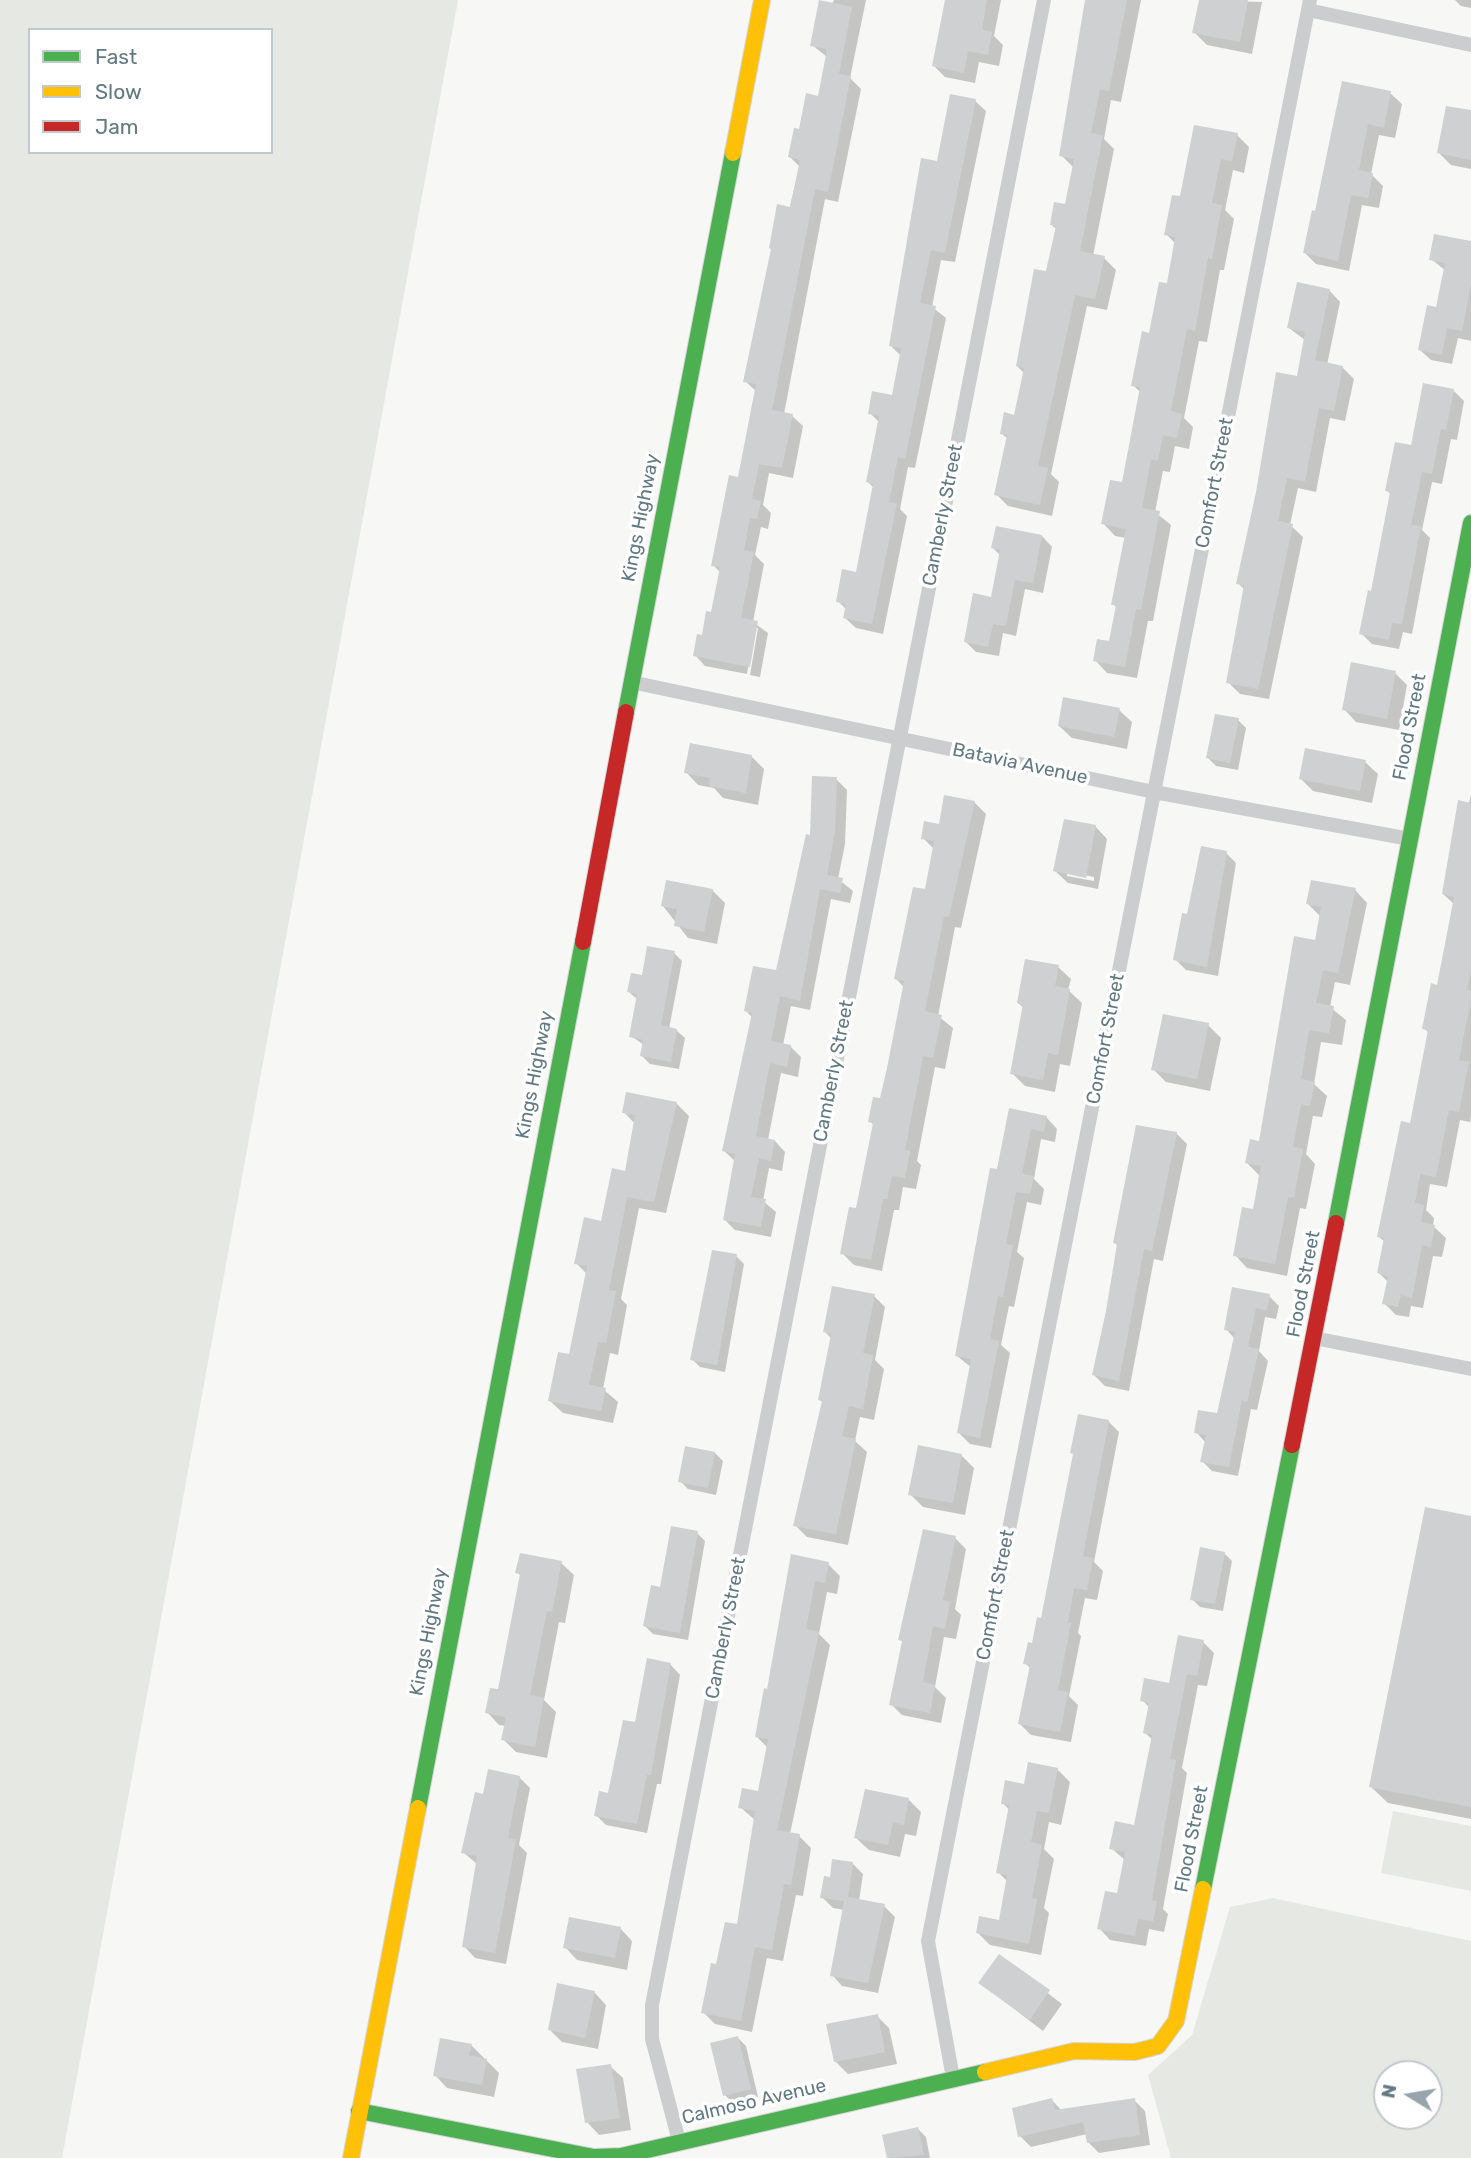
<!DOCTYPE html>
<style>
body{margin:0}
#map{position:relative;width:1471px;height:2158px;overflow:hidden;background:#f7f7f6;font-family:Rubik,sans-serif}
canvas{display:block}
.legend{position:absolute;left:28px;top:28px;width:245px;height:126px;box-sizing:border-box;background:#fff;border:2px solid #c0c9cd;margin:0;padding:9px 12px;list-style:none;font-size:21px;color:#617983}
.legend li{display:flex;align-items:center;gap:14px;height:35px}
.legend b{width:35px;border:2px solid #c0c9cd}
.north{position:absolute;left:1373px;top:2060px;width:70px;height:70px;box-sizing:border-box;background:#fff;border:2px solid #c0c9cd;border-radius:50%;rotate:281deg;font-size:19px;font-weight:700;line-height:28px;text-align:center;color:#617983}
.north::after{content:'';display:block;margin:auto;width:24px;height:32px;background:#96a5ab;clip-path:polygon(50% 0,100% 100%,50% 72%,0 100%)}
</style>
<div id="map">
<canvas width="1471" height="2158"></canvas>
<ul class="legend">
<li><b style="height:9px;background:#4caf50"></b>Fast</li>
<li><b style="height:9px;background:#ffc107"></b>Slow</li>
<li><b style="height:9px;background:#c62828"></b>Jam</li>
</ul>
<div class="north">N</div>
</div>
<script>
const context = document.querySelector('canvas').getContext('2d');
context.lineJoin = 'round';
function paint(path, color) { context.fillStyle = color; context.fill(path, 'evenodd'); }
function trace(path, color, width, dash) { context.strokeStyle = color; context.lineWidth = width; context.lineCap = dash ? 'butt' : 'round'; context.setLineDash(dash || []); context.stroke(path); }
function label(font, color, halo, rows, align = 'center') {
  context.font = font + ' Rubik,sans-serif'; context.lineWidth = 7; context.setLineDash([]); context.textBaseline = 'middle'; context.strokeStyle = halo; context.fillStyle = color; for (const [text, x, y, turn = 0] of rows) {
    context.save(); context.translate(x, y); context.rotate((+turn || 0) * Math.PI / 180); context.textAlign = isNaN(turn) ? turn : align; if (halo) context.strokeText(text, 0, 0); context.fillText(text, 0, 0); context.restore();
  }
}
paint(new Path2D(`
 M0 0H458L62 2158H0ZM30 30H271V152H30Z
 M1393 1811 1471 1826V1891L1381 1873Z
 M1273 1898 1471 1941V2158H1171L1148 2075 1192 2035 1230 1907ZM1429 2074V2116H1387V2074Z`), '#e6e9e3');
paint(new Path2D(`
 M834 0H866L850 78 861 89 838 202 825 199 784 414 792 416 803 426 793 478 769 473 763 505 771 513 768 529 761 527 755 555 764 564 753 622 768 633 760 677 750 675 758 628H755L747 674 705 666 695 655 713 614 721 573 713 565 740 479 757 392 745 381 800 167 790 157 819 98 827 57 812 45Z
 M946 0H1001L994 36 1003 45 999 66 979 62 975 83 945 77 934 66Z
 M1087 0H1141L1121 102 1111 100 1104 139 1114 149 1093 256 1104 258 1116 270 1107 310 1087 306 1051 474 1059 482 1052 516 1008 506 996 494 1008 439 1001 433 1016 417 1024 373 1017 366 1047 273 1057 230 1052 225 1067 206 1073 167 1061 155Z
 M1201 0 1262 2 1252 54 1207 45 1194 32Z
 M1455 0H1471V8L1461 6Z
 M1343 83 1390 93 1402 104 1395 138 1379 135 1371 174 1383 186 1379 208 1362 205 1349 271 1316 264 1305 253 1316 213Z
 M975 101 986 111 955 262 941 260 932 307 946 318 915 468 908 467 900 509 907 516 883 634 856 628 845 618 847 610 838 601 858 574 874 488 868 482 879 422 870 413 893 397 901 356 890 345 938 163Z
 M1471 112V169L1451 165 1439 153Z
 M1237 135 1249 147 1244 173 1233 170 1225 210 1234 219 1224 270H1220L1207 342 1199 341 1184 418 1193 427 1189 449 1175 446 1170 472 1163 471 1155 512 1171 525 1153 621H1148L1137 678 1107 673 1095 660 1110 643 1117 608 1113 604 1126 538 1115 536 1103 523 1123 484 1141 393 1133 385 1168 285 1176 244 1166 234 1181 198Z
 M1471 243V341L1458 338 1452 364 1431 360 1420 350 1438 309 1445 270 1431 259Z
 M1329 290 1340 302 1327 365 1342 367 1354 379 1345 421 1330 418 1316 492 1298 488 1290 525 1303 537 1269 699 1240 694 1228 682 1245 590 1238 583 1298 378 1305 340 1289 328Z
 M1454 391 1464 401 1457 440 1451 439 1442 484 1432 482 1422 530 1430 538 1412 634 1403 632 1399 649 1372 644 1361 633 1373 593 1392 495 1387 491 1412 447Z
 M1042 536 1052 547 1043 593 1025 589 1016 636 1003 633 999 656 976 652 965 641 993 599 1001 556 993 548Z
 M1395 673 1407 685 1399 730 1356 722 1344 709Z
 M1119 710 1132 722 1127 749 1072 738 1059 726Z
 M1238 720 1246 728 1238 770 1216 766 1208 758Z
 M751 756 764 769 758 805 723 798 714 788 698 785 686 772Z
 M1365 762 1378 774 1372 803 1313 791 1301 779Z
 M836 779 847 790 845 844 838 879 853 891 850 903 831 899 810 1010 791 1006 783 1045 790 1046 801 1057 798 1077 781 1073 768 1140 775 1141 785 1152 782 1171 769 1168 763 1201 776 1212 771 1237 735 1230 724 1219 736 1162 724 1151 753 1018 746 1011 777 972 812 837Z
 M1471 795V1116L1470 1122 1460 1120 1447 1187 1430 1184 1426 1210 1434 1218 1433 1226 1446 1238 1442 1257 1433 1256 1423 1308 1411 1306 1409 1317 1396 1315 1384 1303 1388 1282 1379 1273 1385 1242 1379 1237 1411 1125 1429 1033 1424 1028 1438 987 1454 904 1443 894Z
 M974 802 986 814 961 928 955 927 938 1016 953 1028 945 1069 935 1067 917 1161 921 1165 916 1189 903 1187 899 1210H894L882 1271 854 1265 842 1253 858 1211 874 1126 870 1121 881 1100 904 987 896 979 927 891 935 850 923 838Z
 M1095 826 1107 839 1098 889 1068 883 1055 871ZM1067 872 1094 877V881L1067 876Z
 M1226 853 1236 863 1218 976 1186 970 1175 959 1189 916Z
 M712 890 725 903 717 944 688 938 663 906Z
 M1355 890 1367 903 1350 985 1335 982 1330 1007 1346 1020 1342 1045 1321 1042 1314 1084 1327 1096 1322 1117 1313 1116 1306 1154 1315 1164 1306 1209 1300 1208 1287 1276 1247 1268 1235 1255 1254 1211 1259 1175 1247 1163 1260 1143 1316 942 1321 917 1308 904Z
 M674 953 682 961 669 1029 676 1030 685 1038 679 1069 650 1064 642 1056 644 1045 631 1036 638 1000 629 992Z
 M1058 967 1071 979 1068 990 1082 1003 1070 1066 1060 1064 1055 1092 1025 1086 1012 1073 1024 1008 1018 1003Z
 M1208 1025 1221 1038 1210 1091 1166 1082 1153 1069Z
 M676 1103 689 1116 666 1213 639 1208 621 1299 627 1305 618 1355 610 1353 603 1389 618 1402 613 1423 563 1413 550 1401 571 1356 587 1274 576 1263 603 1223 626 1173 635 1124 624 1112Z
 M1010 1110 1046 1117 1057 1129 1055 1142 1041 1139 1034 1179 1044 1189 1041 1205 1027 1202 1017 1252 1024 1258 1014 1307 1009 1306 1001 1345 1010 1353 991 1448 970 1444 959 1433 972 1368 957 1356Z
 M1176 1133 1187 1144 1163 1261 1154 1259 1129 1391 1105 1386 1094 1375 1119 1247 1115 1243Z
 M736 1256 744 1264 725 1372 700 1367 692 1359Z
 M874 1296 885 1307 875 1360 884 1369 874 1420 860 1417 855 1441 867 1452 848 1545 807 1537 795 1525 823 1403 820 1400 832 1339 825 1332Z
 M1269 1296 1279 1306 1276 1319 1265 1317 1259 1351 1268 1361 1257 1410 1251 1409 1238 1476 1212 1471 1202 1461 1206 1443 1196 1432 1218 1415 1235 1339 1226 1329Z
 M1108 1421 1119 1432 1094 1562 1103 1571 1097 1600 1085 1598 1078 1633 1081 1636 1069 1696 1078 1705 1071 1742 1031 1735 1020 1724 1031 1669 1025 1663 1043 1620Z
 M715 1453 723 1461 716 1495 688 1489 680 1481Z
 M961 1455 974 1468 965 1515 923 1507 910 1494Z
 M1471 1518V1819L1388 1803 1371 1787Z
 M697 1533 705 1541 688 1640 653 1634 645 1626 661 1589Z
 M955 1538 966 1549 955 1609 961 1615 956 1639 944 1637 935 1687 946 1698 941 1723 902 1715 891 1704 903 1642 900 1639Z
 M1224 1553 1232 1561 1223 1611 1200 1607 1192 1599Z
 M792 1557 828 1564 840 1576 837 1594 827 1592 819 1634 830 1645 790 1834 799 1836 811 1848 803 1896 796 1895 783 1961 767 1958 752 2032 715 2024 703 2012 718 1966 738 1926 755 1820 740 1807 760 1793 768 1748 756 1736 769 1691Z
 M561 1563 574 1575 565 1623 559 1622 544 1700 556 1712 547 1758 516 1752 503 1739 506 1726 499 1725 487 1712 499 1691 521 1576 517 1572Z
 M1203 1642 1214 1653 1207 1686 1198 1685 1182 1768 1187 1773 1163 1909 1168 1914 1164 1932 1149 1929 1146 1946 1110 1940 1099 1928 1118 1895 1125 1860 1111 1848 1136 1827 1153 1740 1145 1733 1150 1708 1142 1700 1170 1685Z
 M670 1664 680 1675 661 1784H657L647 1833 606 1825 596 1815 610 1795 636 1724Z
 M1057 1769 1070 1782 1061 1825 1049 1822 1044 1849 1054 1859 1044 1908 1049 1913 1041 1955 990 1945 978 1933 1000 1922 1008 1882 998 1872 1010 1811 1003 1803Z
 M519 1777 530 1788 519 1845 527 1853 506 1964 475 1958 464 1946 477 1864 463 1852 485 1796Z
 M909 1800 921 1812 916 1836 905 1834 900 1857 869 1850 856 1838Z
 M853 1864 863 1874 859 1901 884 1906 895 1917 878 1993 842 1986 832 1975 844 1910 833 1908 822 1897 831 1879Z
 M620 1928 632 1941 627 1970 577 1960 565 1947Z
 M999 1956 1062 2004 1043 2031 980 1983Z
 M594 1992 606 2005 598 2049 562 2042 550 2030Z
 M877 2016 889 2028 897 2064 848 2074 835 2061Z
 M738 2038 746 2046 758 2097 733 2103 725 2095Z
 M471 2045 499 2073 494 2097 447 2088 435 2075Z
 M610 2066 623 2078 631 2130 599 2135 587 2122Z
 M1052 2100 1062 2111 1134 2100 1145 2111 1150 2145 1099 2153 1088 2142 1087 2134 1031 2147 1020 2136Z
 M918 2129 926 2137 930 2158H889L884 2136Z`), '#0003');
paint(new Path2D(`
 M819 0 852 7 839 74 851 76 828 192 815 189 772 410 793 414 782 468 759 464 752 499 761 501 757 519 750 518 744 550 754 552 741 618 758 621 750 667 693 656 697 634 702 635 706 611 711 612 720 567 711 566 729 475 738 477 756 384 743 382 771 249 769 248 777 204 790 207 800 160 788 157 794 128 799 129 806 93 818 96 827 49 810 46Z
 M945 0H987L982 30 992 32 988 55 968 51 964 73 932 66Z
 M1085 0H1127L1109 91 1100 89 1091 133 1103 135 1080 251 1105 256 1095 299 1075 295 1038 466 1048 468 1040 505 994 495 1007 435 1000 434 1004 412 1014 415 1024 368 1016 366 1034 269 1046 271 1056 226 1050 225 1054 202 1065 204 1074 159 1059 156Z
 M1199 0H1248L1240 42 1192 33Z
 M1342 81 1391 91 1384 128 1368 124 1359 170 1373 173 1368 198 1351 195 1338 261 1303 253 1312 210 1315 211Z
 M950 94 976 99 945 253 931 250 920 303 936 306 905 459 898 457 889 502 897 503 872 624 843 618 846 604 836 602 842 569 856 572 873 484 866 482 879 416 868 414 872 391 892 395 901 348 889 346 921 158 937 161Z
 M1446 106 1471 110V160L1437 153Z
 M1194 125 1238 133 1232 161 1221 159 1212 203 1222 205 1212 259 1208 258 1195 331 1187 329 1171 411 1182 414 1177 438 1163 435 1158 461 1151 459 1142 508 1160 511 1141 610 1136 609 1125 667 1093 661 1097 639 1109 641 1116 605H1111L1126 529 1101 524 1110 480 1122 482 1140 387 1131 386 1142 331 1149 333 1159 282 1167 283 1175 237 1164 235 1172 195 1180 196Z
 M1434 234 1471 241V284L1462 331 1447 328 1442 355 1418 350 1427 305 1436 307 1445 263 1429 260Z
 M1297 282 1330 289 1315 360 1343 366 1334 411 1319 408 1305 481 1287 478 1278 521 1293 524 1258 689 1226 683 1244 585 1236 584 1256 492 1276 372 1297 376 1305 332 1287 328Z
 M1423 383 1454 389 1446 430 1441 429 1432 474 1422 472 1411 525 1421 526 1409 588 1402 624 1392 623 1389 640 1359 634 1368 590 1371 591 1390 492 1385 491 1395 442 1411 445Z
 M996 526 1042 535 1033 583 1015 580 1006 626 993 624 988 647 964 642 973 593 991 597 1000 550 991 548Z
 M1351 662 1396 671 1387 719 1342 710Z
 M1063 697 1120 708 1114 737 1058 726Z
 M1215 714 1239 718 1230 763 1206 758Z
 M690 743 752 755 746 793 709 786 710 778 684 773Z
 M1305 748 1366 760 1360 791 1299 779Z
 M812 776 837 777 835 832 827 875 843 878 840 893 820 889 800 1001 780 996 771 1041 791 1045 787 1067 770 1063 756 1136 775 1140 771 1161 759 1158 751 1197 766 1199 761 1227 723 1220 735 1154 722 1151 752 1013 744 1011 753 966 776 970 806 834 810 835Z
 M944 795 975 801 949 917 944 916 925 1011 942 1015 933 1058 923 1056 905 1150 910 1151 905 1178 892 1176 887 1199H883L871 1260 840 1254 849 1207 856 1208 873 1123 868 1122 873 1097 880 1098 887 1068 904 981 894 979 913 887 925 889 934 841 921 839 924 821 939 824Z
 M1458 800 1471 803V969L1467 990 1471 991V1000L1459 1060 1469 1062 1459 1112 1449 1110 1436 1177 1420 1174 1415 1203 1424 1205 1421 1222 1435 1225 1431 1247 1422 1245 1412 1298 1401 1295 1398 1307 1382 1304 1388 1276 1377 1273 1384 1238 1377 1237 1401 1121 1410 1123 1428 1030 1422 1029 1431 983 1437 985 1454 897 1442 894Z
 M1064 819 1096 825 1086 878 1053 871Z
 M1201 846 1227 851 1207 967 1173 960 1182 913 1187 914Z
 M666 880 713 889 704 932 674 926 677 909 661 906Z
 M1311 880 1356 888 1338 973 1323 970 1316 1003 1334 1006 1329 1033 1309 1030 1301 1079 1315 1082 1310 1106 1301 1104 1293 1147 1303 1149 1294 1198 1288 1197 1275 1264 1233 1256 1242 1207 1253 1209 1261 1166 1245 1163 1250 1139 1259 1141 1294 936 1315 940 1321 907 1306 904Z
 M647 946 675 951 661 1025 677 1029 671 1062 640 1056 643 1040 629 1037 637 994 627 992 631 973 642 975Z
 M1025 959 1059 965 1055 986 1070 989 1058 1055 1048 1053 1043 1080 1010 1074 1023 1004 1017 1003Z
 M1163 1014 1209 1023 1197 1079 1151 1070Z
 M626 1092 677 1102 654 1202 627 1197 609 1290 616 1291 606 1343 598 1342 589 1385 606 1388 601 1411 548 1401 558 1352 569 1354 587 1266 574 1264 584 1217 601 1221 612 1168 625 1171 635 1115 622 1113Z
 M1009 1108 1047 1116 1044 1132 1031 1129 1022 1174 1034 1176 1030 1194 1016 1192 1006 1244 1013 1245 1003 1297 998 1296 990 1339 999 1341 980 1438 957 1433 971 1359 955 1356 990 1168 997 1169Z
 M1136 1125 1177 1132 1152 1251 1144 1249 1119 1381 1092 1375 1106 1311 1117 1244 1113 1243Z
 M712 1250 737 1254 717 1365 690 1360Z
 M832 1286 875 1294 863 1353 873 1355 863 1409 849 1406 842 1436 856 1439 836 1534 793 1526 822 1401 818 1400 831 1334 823 1332Z
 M1232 1287 1270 1294 1267 1310 1256 1308 1248 1347 1259 1349 1247 1402 1242 1400 1229 1467 1200 1462 1206 1435 1194 1433 1198 1410 1217 1413 1235 1332 1224 1330Z
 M1078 1414 1109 1420 1083 1556 1093 1558 1087 1590 1074 1588 1068 1623H1071L1058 1690 1068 1692 1060 1732 1018 1724 1030 1665 1023 1664 1028 1642 1032 1643 1037 1617 1041 1618 1073 1454 1070 1453Z
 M918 1445 962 1454 953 1503 908 1495Z
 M685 1446 715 1452 708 1488 678 1482Z
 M1425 1507 1471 1516V1807L1369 1787Z
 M671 1526 698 1531 680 1633 643 1626 651 1585 660 1587Z
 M923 1529 956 1536 943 1600 950 1602 945 1629 933 1626 923 1682 935 1685 930 1713 889 1705 902 1641 898 1640Z
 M1200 1547 1225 1552 1215 1604 1190 1600Z
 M520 1553 562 1561 552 1612 547 1611 530 1695 544 1698 535 1747 501 1740 506 1717 485 1713 490 1688 498 1689 520 1574 515 1573Z
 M791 1554 829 1562 825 1583 815 1581 806 1629 819 1632 777 1830 800 1834 791 1885 784 1884 772 1950 755 1947 741 2021 701 2013 711 1963 716 1964 725 1922 737 1924 755 1811 738 1808 742 1788 758 1791 768 1739 755 1737 764 1688 767 1689Z
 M1178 1635 1204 1640 1197 1676 1187 1674 1170 1759 1176 1760 1152 1900 1157 1901 1153 1921 1138 1919 1135 1936 1097 1929 1105 1891 1117 1893 1125 1852 1109 1849 1115 1821 1134 1825 1152 1735 1143 1733 1149 1703 1140 1701 1144 1678 1169 1683Z
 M647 1658 671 1663 651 1775H647L637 1824 594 1816 599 1791 608 1793 623 1720 635 1722Z
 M1028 1762 1058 1768 1049 1813 1037 1811 1031 1842 1042 1845 1032 1898 1037 1899 1029 1944 976 1933 979 1916 999 1920 1007 1875 996 1873 1009 1805 1001 1804 1005 1780 1024 1784Z
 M488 1769 520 1776 508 1838 516 1840 495 1953 462 1947 477 1856 461 1853 475 1792 483 1794Z
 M865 1789 909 1798 904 1825 893 1822 888 1845 854 1838Z
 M832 1859 853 1862 848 1897 885 1904 868 1983 830 1976 844 1901 820 1898 824 1876 830 1877Z
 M569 1917 621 1927 615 1958 563 1948Z
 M999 1954 1050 1990 1030 2020 978 1983Z
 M557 1983 595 1991 585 2038 548 2030Z
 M878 2014 885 2052 834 2062 826 2024Z
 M738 2036 751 2089 723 2096 710 2043Z
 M440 2038 472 2044 469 2055 487 2059 482 2085 433 2076Z
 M611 2064 620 2118 585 2123 576 2069Z
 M1052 2098 1055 2110 1135 2098 1140 2135 1087 2143 1083 2122 1018 2137 1012 2108Z
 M918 2127 924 2155 887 2158 882 2135Z`), '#ced0d1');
const fast = new Path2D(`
 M626 712 733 153
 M1336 1223 1471 523
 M418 1808 583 942
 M1203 1889 1292 1445
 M359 2111 594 2157 621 2156 985 2072`);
const slow = new Path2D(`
 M733 153 762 0
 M985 2072 1074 2051 1135 2052 1158 2046 1176 2021 1203 1889
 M351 2158 418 1808`);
const jam = new Path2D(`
 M583 942 626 712
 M1292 1445 1336 1223`);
trace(fast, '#d4d5d6', 18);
trace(slow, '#d4d5d6', 18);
trace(jam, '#d4d5d6', 18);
trace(new Path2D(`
 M1308 10 1471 45
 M631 682 1154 792 1410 839
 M1314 1338 1471 1369
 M953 2078 928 1941 1310 0
 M679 2141 652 2039V2005L1044 0`), '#cccdce', 14);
trace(fast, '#4caf50', 16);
trace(slow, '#ffc107', 16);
trace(jam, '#c62828', 16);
label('19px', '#617983', '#fff', [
 ["Comfort Street",1215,483,-79],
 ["Camberly Street",943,515,-79],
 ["Kings Highway",641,518,-79],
 ["Flood Street",1410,727,-79],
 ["Batavia Avenue",1020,764,12],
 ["Comfort Street",1106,1039,-79],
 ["Camberly Street",834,1071,-79],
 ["Kings Highway",535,1075,-79],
 ["Flood Street",1304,1284,-79],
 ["Comfort Street",996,1595,-79],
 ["Camberly Street",726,1628,-79],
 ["Kings Highway",429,1632,-79],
 ["Flood Street",1192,1839,-79],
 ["Calmoso Avenue",754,2102,-13]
]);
</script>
